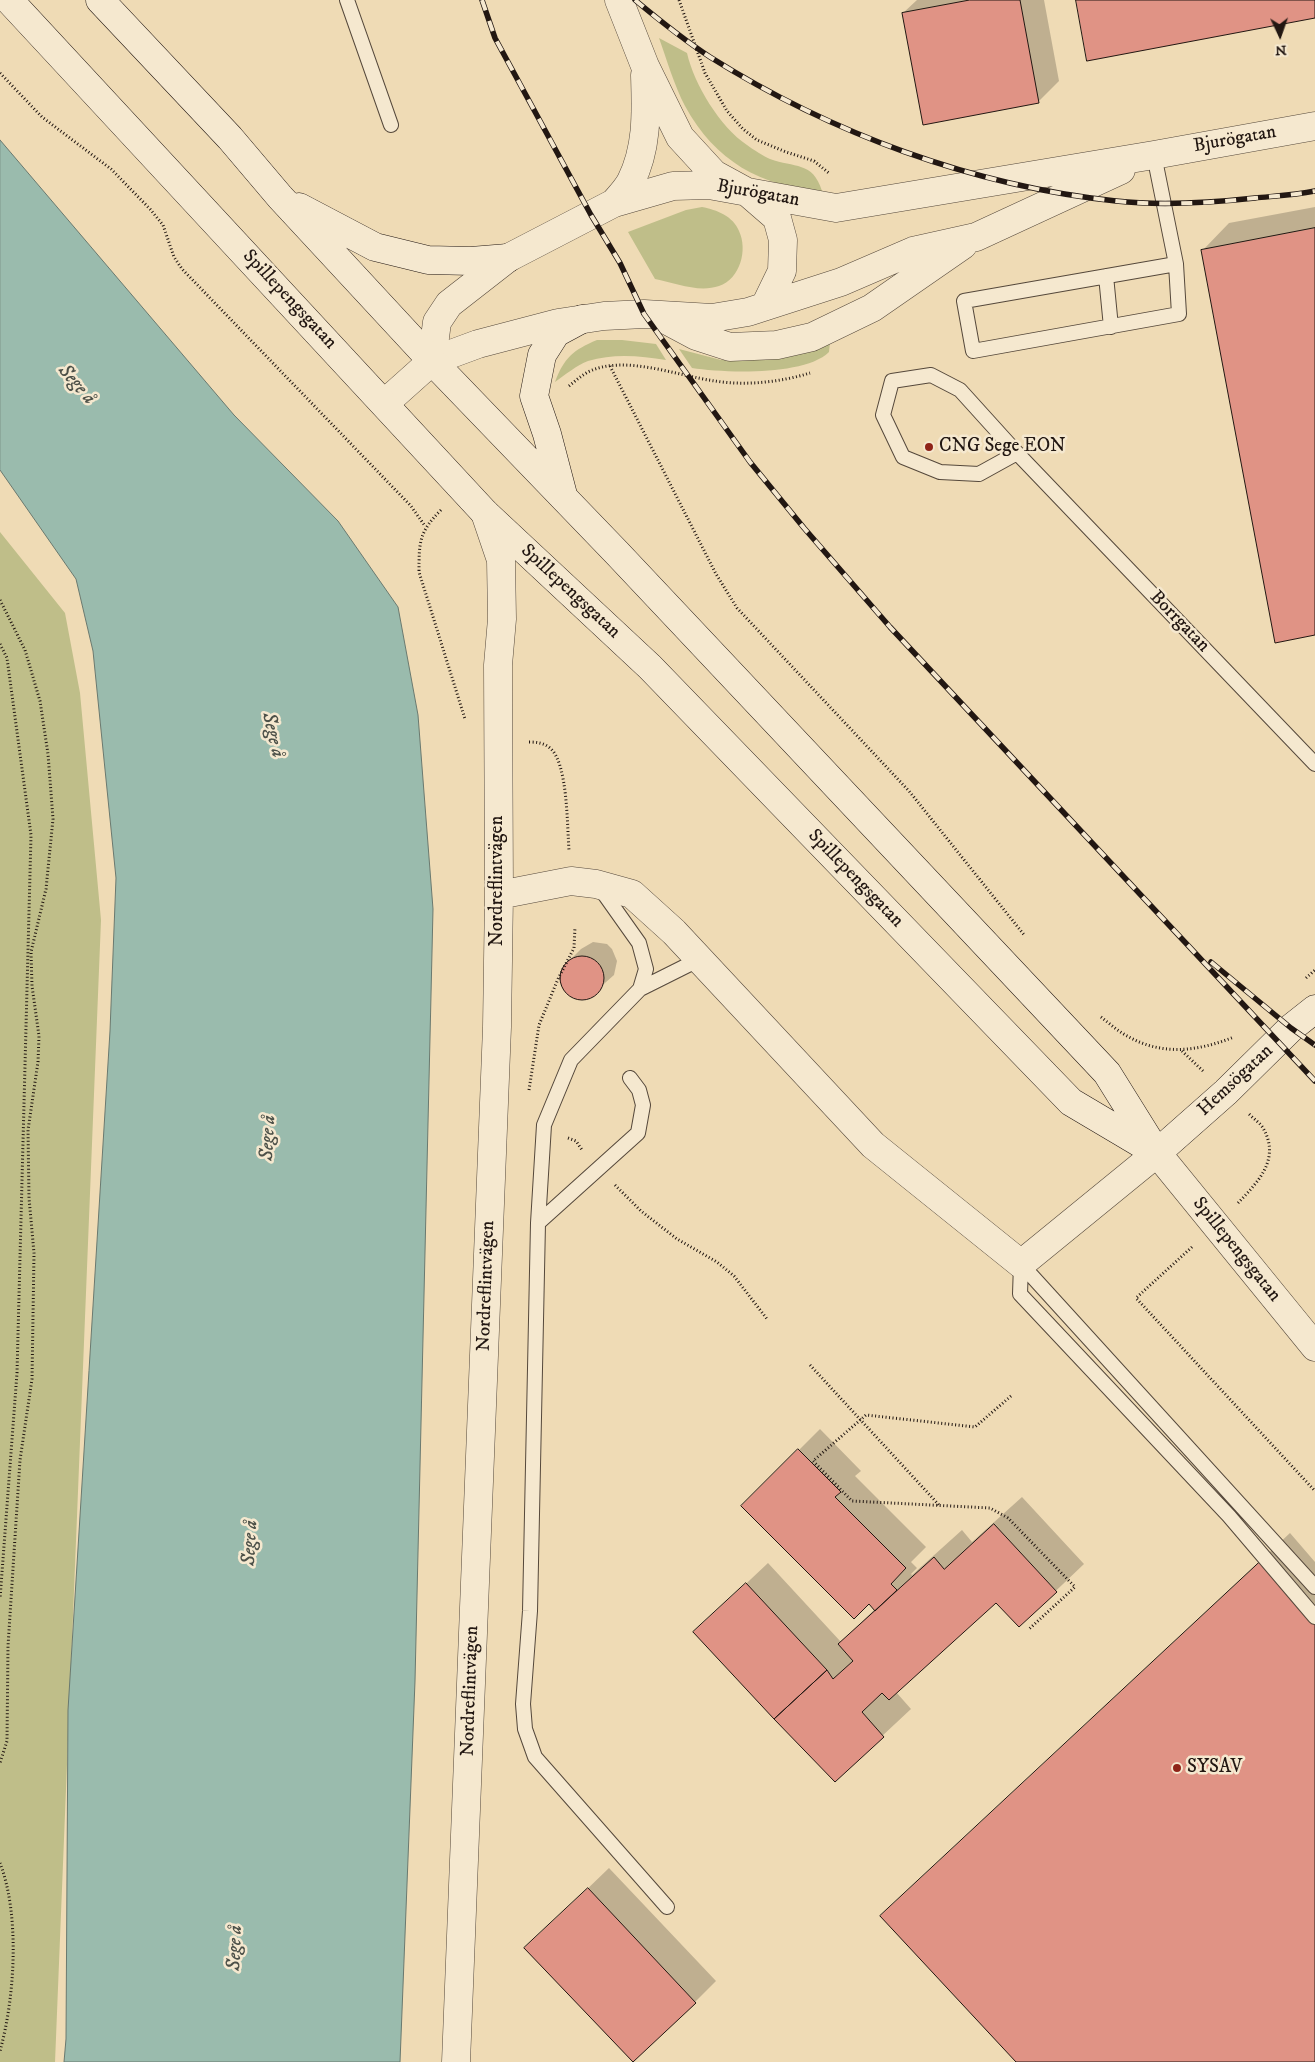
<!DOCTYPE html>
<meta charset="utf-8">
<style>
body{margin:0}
#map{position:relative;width:1315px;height:2062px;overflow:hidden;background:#efdbb5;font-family:"IM FELL DW Pica",serif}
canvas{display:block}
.north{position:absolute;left:1255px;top:10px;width:50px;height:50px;-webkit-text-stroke:4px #f5e8cf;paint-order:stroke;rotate:177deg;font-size:14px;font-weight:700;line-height:20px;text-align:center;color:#221712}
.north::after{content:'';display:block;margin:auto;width:18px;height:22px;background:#221712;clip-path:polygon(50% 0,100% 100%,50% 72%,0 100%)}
</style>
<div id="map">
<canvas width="1315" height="2062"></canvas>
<div class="north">N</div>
</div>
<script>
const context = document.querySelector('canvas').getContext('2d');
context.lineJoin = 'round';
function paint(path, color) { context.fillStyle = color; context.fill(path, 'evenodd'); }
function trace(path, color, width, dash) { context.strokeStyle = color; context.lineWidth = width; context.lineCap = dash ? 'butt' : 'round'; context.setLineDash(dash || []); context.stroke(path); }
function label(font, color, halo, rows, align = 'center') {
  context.font = font + ' "IM FELL DW Pica",serif'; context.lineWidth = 5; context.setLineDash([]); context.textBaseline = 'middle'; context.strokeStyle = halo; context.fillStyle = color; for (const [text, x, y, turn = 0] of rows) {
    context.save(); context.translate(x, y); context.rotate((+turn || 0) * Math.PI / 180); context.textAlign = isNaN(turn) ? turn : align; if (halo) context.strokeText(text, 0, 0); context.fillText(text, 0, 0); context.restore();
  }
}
paint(new Path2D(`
 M659 38 687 53C694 84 720 127 747 145 754 150 763 156 770 159 794 168 813 161 822 191 761 187 715 161 685 106 674 85 667 60 659 38Z
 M702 207C717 210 733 216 739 231 748 250 740 279 719 286 699 293 675 283 655 279L628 232 686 210Z
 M597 340H622L656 344 666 360C641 356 614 353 588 361 577 365 565 375 555 382 564 358 573 350 597 340Z
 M830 342 829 352C805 376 724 373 692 368L679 349 721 360H758Z
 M0 532 65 613 80 693 101 920 55 2062H0Z`), '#bfbe89');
const water = new Path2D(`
 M0 140 234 415 338 521 398 607 418 715 433 909 415 1681 400 2062H64L66 2039 68 1710 110 1031 116 878 93 651 76 579 0 470Z`);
paint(water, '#9abbad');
trace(water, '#6a796f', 1);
paint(new Path2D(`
 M917 0H1044L1059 81 1038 102 903 13Z
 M1315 207V634L1202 251 1229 223Z
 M593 942 607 944 612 949 617 961 614 975 588 998 581 999 568 994 561 982V976L567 963 581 949Z
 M820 1429 861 1471 855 1476 926 1547 911 1562 917 1568 911 1574 912 1575 962 1530 972 1542 1022 1497 1084 1564 1019 1626 996 1601 896 1692 911 1709 835 1780 716 1612 768 1563 841 1642 875 1609 743 1506Z
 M1290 1533 1315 1562V2062H1018L882 1916Z
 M609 1868 716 1981 695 2002 526 1948Z`), '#0003');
const building = new Path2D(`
 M970 0H1020L1039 103 923 125 902 13Z
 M1076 0H1315V18L1087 61Z
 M1315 228V635L1275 643 1201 250Z
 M560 978a22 22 0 1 1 44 0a22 22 0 1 1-44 0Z
 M798 1449 841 1492 835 1497 906 1568 891 1584 897 1590 875 1611 869 1604 854 1619 741 1506Z
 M994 1524 1057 1592 1019 1627 996 1603 889 1700 882 1693 862 1712 884 1737 835 1782 774 1719 827 1670 833 1679 853 1661 838 1644 934 1557 944 1569Z
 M1262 1560 1315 1620V2062H1016L880 1916Z
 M746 1583 827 1670 774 1719 693 1632Z
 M588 1888 696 2003 633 2062 524 1948Z`);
paint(building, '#e09385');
trace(building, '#221712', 1);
const lane = new Path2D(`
 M347 0 391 125
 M1154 155 1176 264 964 301 973 351 1179 314 1176 264
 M1106 276 1111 327
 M1017 453 979 474 940 472 903 457 883 415 892 381 931 375 960 390 1017 453 1315 764
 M600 888 639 943 646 969 640 989 571 1060 544 1125 538 1223 530 1611 523 1704 525 1729 535 1757 667 1907
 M640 989 700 959
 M538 1223 638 1133 643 1105 639 1090 630 1078
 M1021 1264 1020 1294 1229 1516 1315 1617
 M1021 1264 1315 1587`);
const street = new Path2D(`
 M619 0 645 66 680 137 714 174 747 192 777 218 783 240 782 271 765 306
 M614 203C620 196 627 189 631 181 648 147 646 111 645 75
 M666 320 696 336 730 347 777 345 812 337 872 308 963 245
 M432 361 437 322 449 304 508 258 614 203 673 186 709 185 836 208 1154 155 1315 126
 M385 403 432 361 478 344 558 323 604 316 644 314 712 318 748 312 841 282 913 251 976 237 1121 170
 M499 895 571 881 596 884 632 894 674 932 873 1145 1021 1264 1157 1153 1315 1347
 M456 2062 497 1027 499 895 498 665 502 619 501 560 485 513`);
const secondary = new Path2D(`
 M9 0 485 513 650 667 1071 1102 1157 1153
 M100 0 230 138 280 197 432 361 617 553 1107 1073 1155 1150
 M299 207 375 247 428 260 471 261 508 258
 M563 495 547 434 534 396 542 355 556 333 582 319
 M1157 1153 1226 1092 1291 1028 1315 1009`);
trace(lane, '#55483b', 16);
trace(street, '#55483b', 29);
trace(secondary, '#221712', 29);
trace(new Path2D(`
 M679 0 705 73 727 111 743 129 757 140 786 152 814 161 830 174
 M0 73 42 117 111 169 150 209 163 225 174 257 182 269 411 506 425 526
 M610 366 716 574 737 608 909 791 1025 936
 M569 386C575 381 581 376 588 372 624 354 678 376 715 381 746 386 781 382 810 373
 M441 510C419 532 419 542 419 572L465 719
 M0 600 25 650 40 701 48 754 53 819 46 889 31 952 32 986 39 1036 38 1062 28 1130 29 1198 34 1253 32 1379 20 1460 8 1646 7 1741 0 1763
 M0 644 7 658 31 835 17 1373 0 1599
 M529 742C537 742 544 743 550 748 568 763 567 826 569 850
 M1306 978 1315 970
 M1101 1017C1110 1024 1119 1032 1129 1037 1163 1056 1199 1051 1234 1037
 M1182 1051 1203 1071
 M529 1090 539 1025 558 979 574 948 575 927
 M568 1138 576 1141 582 1150
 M615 1185 641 1211 677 1239 717 1262 734 1276 767 1319
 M1238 1203C1258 1182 1281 1159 1263 1128 1260 1123 1254 1119 1249 1114
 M1192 1247 1136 1298 1315 1491
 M810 1365 939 1505
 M1011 1396 975 1427 866 1415 813 1461 852 1501 990 1508 1008 1518 1075 1587 1028 1630
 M0 1863C20 1915 15 1997 0 2051`), '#221712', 3, [1, 2.5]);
trace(lane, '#f5e8cf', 14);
trace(street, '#f5e8cf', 28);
trace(secondary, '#f5e8cf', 28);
const rail = new Path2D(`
 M482 0 495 38 591 215 620 263 644 314 750 462 804 528 890 627 1315 1081
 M635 0C659 20 684 40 710 57 831 133 973 186 1116 201 1162 206 1209 203 1255 198 1275 196 1295 195 1315 191
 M1211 962 1291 1028 1315 1045`);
trace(rail, '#221712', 5.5);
trace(rail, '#f5e8cf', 4, [11]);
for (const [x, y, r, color] of [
 [929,447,5,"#8f2418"],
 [1177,1768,5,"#8f2418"]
]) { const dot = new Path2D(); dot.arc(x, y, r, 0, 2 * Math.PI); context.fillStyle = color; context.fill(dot); trace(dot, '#f5e8cf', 2); }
label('19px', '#221712', '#f5e8cf', [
 ["Bjurögatan",1235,140,-10],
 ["Bjurögatan",758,194,10],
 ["Spillepengsgatan",289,300,47],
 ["Spillepengsgatan",570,592,43],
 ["Borrgatan",1179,622,46],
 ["Spillepengsgatan",855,879,46],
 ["Nordreflintvägen",498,881,-90],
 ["Hemsögatan",1236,1081,-43],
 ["Spillepengsgatan",1236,1250,51],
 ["Nordreflintvägen",487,1286,-88],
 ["Nordreflintvägen",471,1691,-88]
]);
label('19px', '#221712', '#f5e8cf', [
 ["CNG Sege EON",939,447],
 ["SYSAV",1187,1768]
], 'left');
label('italic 20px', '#4c5048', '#f5e8cf', [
 ["Sege å",76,385,49],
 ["Sege å",272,735,77],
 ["Sege å",269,1138,-87],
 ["Sege å",251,1543,-87],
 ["Sege å",236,1948,-88]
]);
</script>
